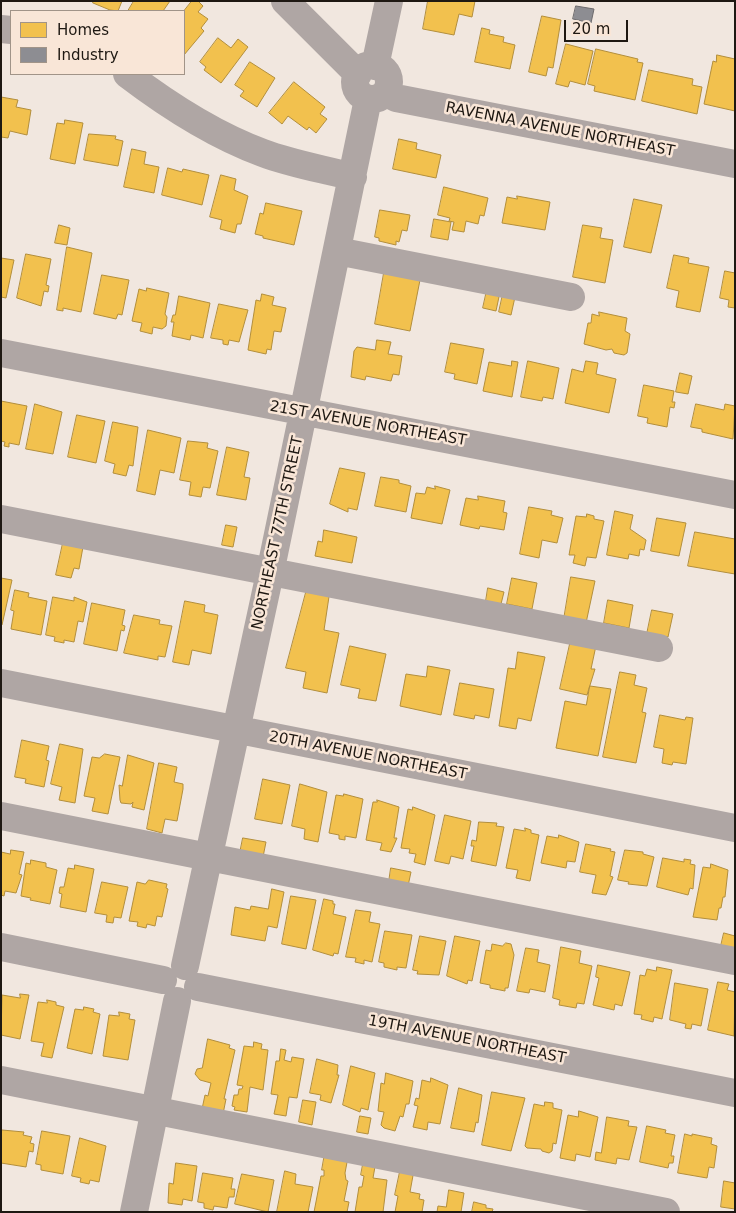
<!DOCTYPE html>
<style>
body{margin:0}
#map{position:relative;width:736px;height:1213px;overflow:hidden;background:#f1e7df;font-family:"DejaVu Sans",sans-serif}
canvas{display:block}
.frame{position:absolute;inset:0;border:2px solid #1e1812;pointer-events:none}
.legend{position:absolute;left:10px;top:10px;width:175px;height:65px;box-sizing:border-box;background:#f9e6d7;border:1px solid #a19488;margin:0;padding:6px 9px;list-style:none;font-size:15px;color:#1e1812}
.legend li{display:flex;align-items:center;gap:10px;height:25px}
.legend b{width:25px;border:1px solid #a19488}
.scale{position:absolute;left:564px;top:20px;width:64px;height:22px;box-sizing:border-box;border:2px solid #1e1812;border-top:0;padding-left:6px;font-size:15px;line-height:18px;white-space:nowrap;color:#1e1812;-webkit-text-stroke:4px #f9e6d7;paint-order:stroke}
</style>
<div id="map">
<canvas width="736" height="1213"></canvas>
<div class="frame"></div>
<ul class="legend">
<li><b style="height:14px;background:#f2c14e"></b>Homes</li>
<li><b style="height:14px;background:#8d8d92"></b>Industry</li>
</ul>
<div class="scale">20 m</div>
</div>
<script>
const context = document.querySelector('canvas').getContext('2d');
context.lineJoin = 'round';
function paint(path, color) { context.fillStyle = color; context.fill(path, 'evenodd'); }
function trace(path, color, width, dash) { context.strokeStyle = color; context.lineWidth = width; context.lineCap = dash ? 'butt' : 'round'; context.setLineDash(dash || []); context.stroke(path); }
function label(font, color, halo, rows, align = 'center') {
  context.font = font + ' "DejaVu Sans",sans-serif'; context.lineWidth = 5; context.setLineDash([]); context.textBaseline = 'middle'; context.strokeStyle = halo; context.fillStyle = color; for (const [text, x, y, turn = 0] of rows) {
    context.save(); context.translate(x, y); context.rotate((+turn || 0) * Math.PI / 180); context.textAlign = isNaN(turn) ? turn : align; if (halo) context.strokeText(text, 0, 0); context.fillText(text, 0, 0); context.restore();
  }
}
const homes = new Path2D(`
 M93 1H122L118 11 110 10 93 3Z
 M134 1H170L163 11H128Z
 M192 1H198L203 6 198 12 208 19 201 28 204 31 184 55V11Z
 M428 1H475L472 17 459 14 454 35 423 29Z
 M542 16 561 20 553 68 548 67 546 76 529 72Z
 M482 28 490 30 489 34 504 37 503 42 515 45 510 69 475 62Z
 M218 38 231 48 238 39 248 47 221 83 204 70 206 67 200 62Z
 M566 44 593 51 585 85 570 81 568 87 556 84Z
 M596 49 638 59 637 62 643 63 635 100 594 91 595 86 588 84Z
 M717 55 735 59V111L704 104 713 61 716 62Z
 M250 62 275 78 257 107 240 96 244 91 235 85Z
 M649 70 693 79 692 85 702 87 697 114 642 101Z
 M294 82 325 107 320 114 327 119 316 133 309 127 307 130 288 116 282 124 269 113Z
 M1 97 18 100 16 107 31 110 27 135 10 131 8 138 1 137Z
 M65 120 83 123 75 164 50 159 57 123 64 124Z
 M89 134 116 136 115 139 123 141 118 166 84 160Z
 M399 139 417 143 416 149 441 155 436 178 393 169Z
 M132 149 146 152 144 164 159 167 154 193 124 187Z
 M168 168 182 172 183 169 209 175 202 205 162 195Z
 M221 175 236 179 234 190 248 196 241 224H237L235 233 220 229 222 220 210 217Z
 M444 187 488 198 484 216 480 215 478 224 466 221 464 232 452 230 454 222 449 221 450 218 438 215Z
 M517 196 550 202 545 230 502 223 507 197 517 199Z
 M634 199 662 205 651 253 624 247Z
 M266 203 302 211 294 245 263 238V236L255 234 260 213 263 214Z
 M380 210 410 215 407 231 402 230 399 242 396 241V245L379 241V238L375 237Z
 M434 219 451 222 448 240 431 237Z
 M59 225 70 228 67 245 55 243Z
 M583 225 602 228 600 238 613 240 605 283 573 277Z
 M67 247 92 253 81 312 63 308V311L57 310Z
 M26 254 51 259 46 285 49 286 48 292 44 291 41 306 17 298Z
 M674 255 689 258 688 263 709 267 700 312 676 307 679 291 667 288Z
 M1 258 14 260 6 298 1 297Z
 M725 271 735 273V308L728 307 729 300 720 298Z
 M384 273 420 280 410 331 375 324Z
 M102 275 129 280 122 315 118 314 116 319 94 314Z
 M147 288 169 293 165 314 167 317 166 326 162 329 153 327 152 334 140 331 142 323 132 321 139 289 146 291Z
 M487 290 500 292 496 311 483 308Z
 M262 294 274 297 272 305 286 308 281 332 274 331 271 350 267 349 266 354 248 350 256 300 260 301Z
 M503 294 515 297 511 315 499 312Z
 M179 296 210 303 203 338 191 335 190 340 172 336 174 322H171L173 315H175Z
 M219 304 248 310 239 342 229 340 228 345 223 344V340L211 338Z
 M599 312 627 318 625 331 630 334 627 353 624 355 614 353 612 349 606 350 584 344 588 323H591L592 314 599 316Z
 M377 340 391 342 388 354 402 356 399 375 393 374 391 381 366 376 365 380 351 377 354 351 357 347 375 350Z
 M451 343 484 349 477 384 454 379 455 374 445 372Z
 M512 361 518 362 512 397 483 391 489 362 511 366Z
 M528 361 559 368 553 399 543 397 542 401 521 397Z
 M586 361 598 363 596 374 616 379 609 413 565 403 572 369 583 372Z
 M680 373 692 376 688 394 676 392Z
 M644 385 674 391 672 402H675L674 408 670 407 667 427 647 423 648 418 638 416Z
 M1 401 27 406 19 445 9 443V447L4 446 5 442 1 441Z
 M35 404 62 412 53 454 26 449Z
 M696 404 724 410 725 404 735 406 733 439 702 432V429L691 427Z
 M77 415 105 421 96 463 68 457Z
 M113 422 138 427 133 466 129 465 126 476 113 473 115 464 105 461Z
 M148 430 181 438 174 473 160 470 155 495 137 491Z
 M188 441 208 443 207 448 218 451 210 488 203 487 201 497 189 495 191 482 180 480Z
 M227 447 249 452 244 477 250 478 246 500 217 495Z
 M340 468 365 473 357 510 348 508V512L330 504Z
 M381 477 399 480V483L411 486 406 512 375 506Z
 M435 486 450 490 442 524 411 518 416 493 425 494 427 487 435 489Z
 M478 496 505 501 503 512 507 513 504 530 480 526 479 529 460 525 466 498 478 500Z
 M529 507 552 511 551 515 563 518 557 543 542 540 539 558 520 554Z
 M615 511 633 515 630 529 646 540 644 550 640 549 639 556 629 554 628 559 607 555Z
 M587 514 594 516V519L604 521 596 558 587 557 585 566 573 563 575 555H569L576 516 586 517Z
 M657 518 686 523 679 556 651 551Z
 M226 525 237 527 233 547 222 545Z
 M324 530 357 537 352 563 315 556 318 541 322 542Z
 M695 532 735 539V574L688 566Z
 M63 543 83 547 79 569 74 568 71 578 56 575Z
 M571 577 595 581 586 623 564 619Z
 M1 578 12 580 2 625H1Z
 M512 578 537 583 532 609 507 604Z
 M308 585 330 590 324 630 339 633 327 693 303 688 306 672 286 668Z
 M488 588 504 592 501 604 486 601Z
 M15 590 29 593 28 597 47 601 41 635 11 629 14 611 11 610Z
 M53 597 74 601V597L87 602 83 622 78 621 74 642 64 640V643L54 641 55 637 46 635Z
 M608 600 633 605 629 628 604 623Z
 M185 601 205 605 204 612 218 615 211 654 192 650 189 665 173 662Z
 M92 603 125 610 122 625 125 626 124 631 121 630 117 651 84 644Z
 M652 610 673 614 668 637 647 634Z
 M134 615 160 620 159 624 172 626 165 657 158 656V660L124 653Z
 M572 635 597 641 591 669H595L587 695 560 689Z
 M350 646 386 654 376 701 358 698 360 689 341 685Z
 M518 652 545 657 531 721 518 718 516 729 499 726 508 668 515 669Z
 M428 666 450 670 441 715 400 706 406 674 426 677Z
 M620 672 636 675 634 685 647 688 642 712 646 713 636 763 603 757Z
 M460 683 494 689 489 718 475 715 474 719 454 715Z
 M590 686 611 689 598 756 556 748 565 701 586 705Z
 M660 715 685 720 686 717 693 718 686 764 673 762 672 765 662 763 664 749 654 747Z
 M22 740 49 746 46 760 49 761 44 787 25 783 26 779 15 777Z
 M60 744 83 749 75 803 59 800 62 787 51 784Z
 M105 754 120 757 108 814 92 811 95 798 84 796 92 757 99 758Z
 M128 755 154 763 144 810 132 807 133 802 131 804 121 803 120 800 119 785 122 786Z
 M159 763 177 767 174 782 183 784V789L177 821 165 819 162 833 147 829Z
 M263 779 290 785 282 824 255 819Z
 M300 784 327 792 318 842 304 839 305 829 292 826Z
 M344 794 363 799 356 838 345 836V840L339 839V835L329 833 336 795 343 796Z
 M377 800 399 807 394 838H397L391 852 380 850 382 843 366 840 373 802H377Z
 M413 807 435 815 425 865 414 862 416 854 409 853 410 849 401 848 408 809 412 810Z
 M445 815 471 821 463 859 451 856 449 864 435 861Z
 M479 822 497 823 496 826 504 827 496 866 471 861 474 846H471L472 840 476 841Z
 M525 828 531 830V833L539 835 530 881 516 878 518 870 506 868 514 829 525 831Z
 M559 835 579 842 575 862 567 861 566 868 541 863 547 836 558 838Z
 M243 838 266 842 263 857 240 853Z
 M586 844 611 849 610 851 615 852 610 876 613 877 606 895 592 893 596 875 580 872Z
 M11 850 24 852 19 874 22 875 16 893 5 891 4 896 1 895V852L10 854Z
 M625 850 643 852V854L654 857 647 886 628 884 629 882 618 880Z
 M663 858 684 862V859L691 860 690 864 695 865 693 889 690 888 688 895 657 887Z
 M31 860 46 863V867L57 870 50 904 30 900 31 898 21 896 26 863 30 864Z
 M711 864 728 870 725 897H723L721 908H719L717 920 693 917 703 867 710 868Z
 M75 865 94 869 86 912 60 907 62 894 59 893 60 887H64L68 868 74 869Z
 M391 868 411 872 408 886 389 882Z
 M149 880 167 884 166 888 168 889 162 917 157 916 155 926 147 924 146 928 137 926 138 922 129 921 137 882 145 884Z
 M102 882 128 887 121 918 114 917 113 923 106 922 107 915 95 913Z
 M272 889 284 892 277 928 268 926 265 941 231 935 235 907 250 910 251 906 268 909Z
 M291 896 316 900 306 949 282 944Z
 M324 899 333 901V904H335L333 914 346 917 338 954 334 953 333 956 313 950Z
 M356 910 371 912 369 922 380 924 372 962 364 960V964L355 962 356 958 346 957Z
 M385 931 412 935 406 968 397 967V970L384 967V963L379 962Z
 M724 933 735 936V948L721 946Z
 M420 936 446 941 439 975 417 974 418 971 413 970Z
 M455 936 480 941 472 981 468 980 467 984 447 976Z
 M506 943 511 944 514 955 508 988H505V991L490 988V985L480 983 486 950 491 951 492 944 502 946Z
 M561 947 581 951 579 963 592 966 584 1004 577 1003 576 1008 559 1005 560 1000 553 998Z
 M526 948 539 950 537 962 550 965 545 992 530 989 529 993 517 991Z
 M598 965 630 972 622 1006 615 1004 614 1010 593 1005 599 978 596 977Z
 M657 967 672 970 662 1019 654 1017 653 1022 641 1019 642 1015 634 1014 640 975 645 976 647 969 656 971Z
 M718 982 729 984 727 990 735 992 734 1036 708 1030Z
 M675 983 708 989 701 1026 692 1024 691 1029 685 1028 686 1024 670 1020Z
 M20 994 29 995 20 1039 1 1035 2 995 20 998Z
 M47 1000 56 1002V1005L64 1007 52 1058 41 1056 44 1043 31 1041 38 1002 47 1003Z
 M84 1007 94 1009 93 1012 100 1014 92 1054 67 1048 75 1009 83 1010Z
 M119 1012 130 1014 129 1019 135 1020 128 1060 103 1056 109 1015 119 1016Z
 M208 1039 230 1045 229 1048 235 1050 224 1099H226L223 1114 202 1109 205 1095 208 1096 211 1083 200 1080 195 1074 197 1069 202 1068Z
 M254 1042 262 1044 261 1049 268 1050 263 1090 250 1087 247 1112 234 1110 235 1107 232 1106 234 1095H238L239 1089H242L243 1086 237 1085 244 1046 253 1047Z
 M281 1049 286 1050 284 1060 291 1062 292 1057 304 1059 297 1098 289 1097 286 1116 274 1114 278 1095 271 1094 276 1061H279Z
 M317 1059 338 1065 337 1075H339L331 1103 320 1100 321 1095 310 1093Z
 M351 1066 375 1073 368 1110 361 1108 360 1112 343 1105Z
 M386 1073 413 1081 409 1104H406L403 1117 400 1116 395 1131 384 1128 381 1125 384 1112 378 1111 381 1083 384 1084Z
 M431 1078 448 1085 440 1124 428 1122 427 1130 413 1127 418 1106 414 1105 416 1098 419 1099 422 1080 430 1082Z
 M459 1088 482 1095 478 1123 476 1122 474 1132 451 1128Z
 M492 1092 525 1098 511 1151 482 1145Z
 M303 1100 316 1102 312 1125 299 1122Z
 M545 1102 553 1103V1108L562 1110 556 1144 553 1143 552 1151 549 1153 542 1151 541 1149 527 1148 525 1146 534 1104 544 1106Z
 M579 1111 598 1117 590 1157 576 1154 575 1161 560 1158 568 1115 578 1117Z
 M360 1116 371 1118 368 1134 357 1132Z
 M607 1117 629 1121 628 1126 637 1127 629 1160 617 1158 616 1164 595 1160 596 1152 601 1153Z
 M647 1126 666 1130 665 1133 675 1135 671 1156H674L673 1163H669L668 1168 640 1162Z
 M2 1130 24 1132 23 1135 32 1137 30 1143 34 1144 33 1152 29 1151 26 1167 1 1163Z
 M42 1131 70 1136 63 1174 41 1170V1165L36 1164Z
 M685 1134 692 1136V1134L712 1138 711 1144 717 1146 714 1168 709 1167 707 1178 678 1173Z
 M80 1138 106 1146 99 1182 90 1180 89 1184 80 1182 81 1178 72 1176Z
 M325 1153 348 1157 345 1173 346 1180 348 1181 344 1201 349 1202 347 1212H314L321 1176H324V1170H322Z
 M364 1159 376 1161 373 1178 387 1180 383 1212H355L359 1187H362L364 1176 361 1175Z
 M176 1163 197 1166 192 1201 183 1199 182 1205 168 1203 169 1183 173 1184Z
 M401 1167 414 1170 410 1192 420 1194 419 1199 424 1200 422 1212H395L398 1196 395 1195Z
 M285 1171 296 1174 295 1184 313 1187 308 1212H277Z
 M203 1173 233 1178 231 1189H235L234 1197H229L227 1208 214 1206 213 1210 204 1208V1203L198 1202Z
 M242 1174 274 1180 268 1212 235 1204Z
 M724 1181 735 1183V1209L721 1207Z
 M449 1190 464 1193 461 1212H437L438 1206 446 1207Z
 M474 1202 486 1205V1208L493 1209 492 1212H472Z`);
paint(homes, '#f2c14e');
trace(homes, '#b28e3c', 1);
const industry = new Path2D(`
 M576 6 594 9 591 23 573 19Z`);
paint(industry, '#8d8d92');
trace(industry, '#6c6a6c', 1);
trace(new Path2D(`
 M285 1 358 74
 M1 29 11 30
 M355 82a17 17 0 1 1 34 0a17 17 0 1 1-34 0Z
 M375 66 389 1
 M127 74C169 106 214 135 263 153 292 164 323 169 353 177
 M386 92 396 98 735 164
 M337 251 571 297
 M1 353 735 495
 M1 519 659 648
 M1 683 735 828
 M1 816 735 961
 M1 947 163 980
 M185 966 270 573 368 99
 M198 987 735 1093
 M1 1080 666 1212
 M134 1212 177 1001`), '#afa6a4', 28);
label('15px', '#1e1812', '#f9e6d7', [
 ["RAVENNA AVENUE NORTHEAST",560,130,11],
 ["21ST AVENUE NORTHEAST",368,424,10],
 ["NORTHEAST 77TH STREET",278,533,-78],
 ["20TH AVENUE NORTHEAST",368,756,11],
 ["19TH AVENUE NORTHEAST",467,1040,11]
]);
</script>
